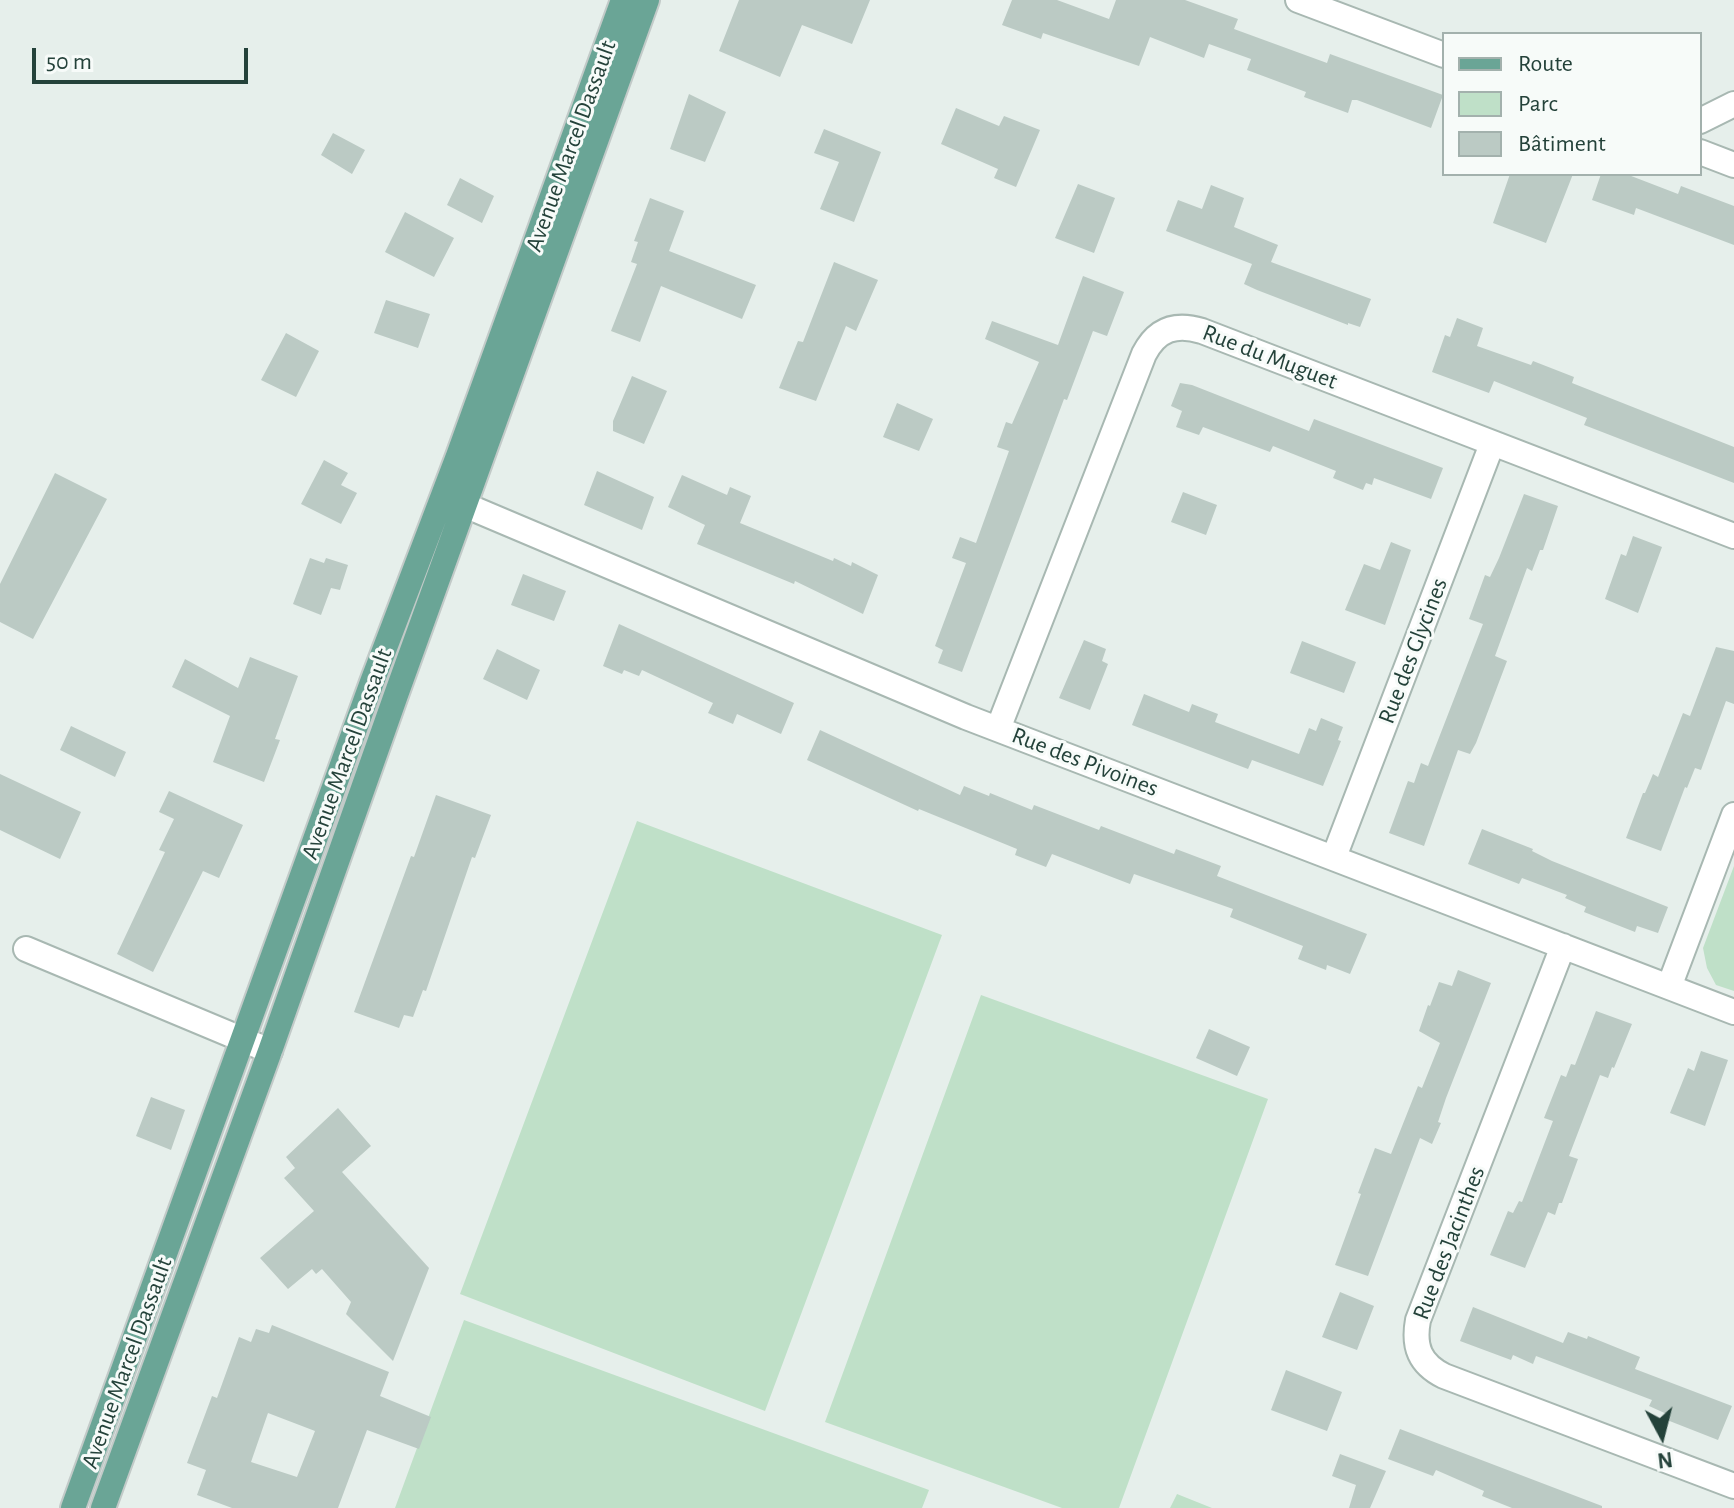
<!DOCTYPE html>
<meta charset="utf-8">
<style>
body{margin:0}
#map{position:relative;width:1734px;height:1508px;overflow:hidden;background:#e6efeb;font-family:"Alegreya Sans",sans-serif}
canvas{display:block}
.legend{position:absolute;left:1442px;top:32px;width:260px;height:144px;box-sizing:border-box;background:#f7fbf9;border:2px solid #a3b1ad;margin:0;padding:10px 14px;list-style:none;font-size:24px;color:#24423a}
.legend li{display:flex;align-items:center;gap:16px;height:40px}
.legend b{width:40px;border:2px solid #a3b1ad}
.north{position:absolute;left:1622px;top:1396px;width:80px;height:80px;-webkit-text-stroke:6px #f7fbf9;paint-order:stroke;rotate:173deg;font-size:22px;font-weight:700;line-height:32px;text-align:center;color:#24423a}
.north::after{content:'';display:block;margin:auto;width:28px;height:36px;background:#24423a;clip-path:polygon(50% 0,100% 100%,50% 72%,0 100%)}
.scale{position:absolute;left:32px;top:48px;width:216px;height:36px;box-sizing:border-box;border:4px solid #24423a;border-top:0;padding-left:10px;font-size:24px;line-height:28px;white-space:nowrap;color:#24423a;-webkit-text-stroke:6px #f7fbf9;paint-order:stroke}
</style>
<div id="map">
<canvas width="1734" height="1508"></canvas>
<ul class="legend">
<li><b style="height:10px;background:#6aa596"></b>Route</li>
<li><b style="height:22px;background:#bfe0c8"></b>Parc</li>
<li><b style="height:22px;background:#bbcac4"></b>Bâtiment</li>
</ul>
<div class="north">N</div>
<div class="scale">50 m</div>
</div>
<script>
const context = document.querySelector('canvas').getContext('2d');
context.lineJoin = 'round';
function paint(path, color) { context.fillStyle = color; context.fill(path, 'evenodd'); }
function trace(path, color, width, dash) { context.strokeStyle = color; context.lineWidth = width; context.lineCap = dash ? 'butt' : 'round'; context.setLineDash(dash || []); context.stroke(path); }
function label(font, color, halo, rows, align = 'center') {
  context.font = font + ' "Alegreya Sans",sans-serif'; context.lineWidth = 6; context.setLineDash([]); context.textBaseline = 'middle'; context.strokeStyle = halo; context.fillStyle = color; for (const [text, x, y, turn = 0] of rows) {
    context.save(); context.translate(x, y); context.rotate((+turn || 0) * Math.PI / 180); context.textAlign = isNaN(turn) ? turn : align; if (halo) context.strokeText(text, 0, 0); context.fillText(text, 0, 0); context.restore();
  }
}
paint(new Path2D(`
 M637 821 942 935 765 1411 460 1294Z
 M1734 866V991L1716 985 1707 968 1703 948Z
 M981 995 1268 1099 1119 1508H1062L825 1422Z
 M464 1320 929 1490 922 1508H395Z
 M1177 1494 1212 1508H1170Z`), '#bfe0c8');
paint(new Path2D(`
 M739 0H870L852 44 802 25 780 77 719 51Z
 M1012 0H1057L1109 19 1116 0H1185L1238 19 1234 29 1327 63 1330 54 1443 95 1431 128 1357 100H1352L1348 113 1304 97 1306 92 1247 70 1251 59 1209 44 1204 58 1150 37 1139 66 1043 33 1041 39 1002 25Z
 M689 94 726 112 705 162 670 149Z
 M956 108 999 126 1004 116 1040 130 1016 187 994 178 998 169 941 144Z
 M824 129 881 152 854 222 820 209 839 162 814 153Z
 M333 133 365 150 352 174 321 155Z
 M1510 174H1573L1546 243 1493 223Z
 M1601 174H1626L1678 194 1681 186 1734 206V245L1636 208 1634 215 1592 200Z
 M460 178 494 196 482 223 447 205Z
 M1078 184 1115 198 1094 253 1055 238Z
 M1211 185 1244 198 1234 227 1278 245 1271 262 1371 299 1360 327 1348 323V325L1257 290 1244 284 1252 264 1166 231 1178 200 1202 209Z
 M650 198 684 211 669 251 756 285 742 319 661 286 640 342 611 331 637 264 631 262 638 242 634 241Z
 M405 212 454 238 434 277 385 252Z
 M834 262 878 280 856 331 846 326 816 401 779 388 798 341 803 342Z
 M1083 276 1124 292 1107 336 1093 331 1067 400 1064 399 962 672 938 663 943 650 935 646 966 563 952 558 960 537 976 543 1009 451 997 447 1006 422 1012 424 1039 362 985 339 992 321 1058 345Z
 M386 300 430 314 418 348 374 333Z
 M1457 318 1483 328 1477 346 1531 365 1533 361 1574 377 1572 383 1734 447V483L1584 425 1587 418 1494 381 1489 393 1432 372 1445 335 1450 337Z
 M286 333 319 351 296 397 261 380Z
 M632 376 667 391 644 444 613 431V421Z
 M1180 383 1192 385 1309 431 1314 419 1443 468 1431 499 1374 478 1372 485 1366 483 1363 490 1333 478 1336 471 1273 446 1270 452 1203 427 1199 435 1176 427 1182 411 1171 406Z
 M897 403 933 419 919 451 883 437Z
 M324 460 348 473 341 485 357 493 341 524 301 504Z
 M597 471 654 497 642 530 584 505Z
 M55 473 107 499 33 639 0 622V584Z
 M682 475 727 495 730 487 751 496 740 523 833 561 834 558 851 566 852 562 878 575 863 614 795 581 794 584 697 544 705 525 668 507Z
 M1183 492 1217 505 1206 535 1171 522Z
 M1524 494 1558 506 1543 550H1540L1532 571 1527 568 1495 656 1507 661 1476 743 1470 754 1458 750 1424 846 1389 833 1408 781 1414 783 1421 763 1428 766 1483 624 1469 619 1485 575 1490 577 1499 558Z
 M1633 536 1662 547 1638 613 1605 599 1621 554 1626 556Z
 M1391 542 1411 550 1385 625 1345 610 1364 564 1380 570Z
 M310 558 324 563 326 558 348 565 340 590 331 588 321 615 293 604Z
 M523 574 566 591 554 621 511 605Z
 M619 624 794 703 781 734 737 714 733 724 708 713 713 703 642 670 639 676 624 670 622 674 603 666Z
 M1084 640 1106 649 1102 661 1108 664 1090 710 1059 698Z
 M1302 641 1356 662 1344 693 1290 673Z
 M1716 647 1734 651V704L1726 701 1701 770 1695 768 1687 788 1685 787 1661 851 1626 838 1643 793H1645L1653 774 1658 777 1683 713 1690 716Z
 M497 649 540 670 527 700 483 679Z
 M250 657 298 676 275 739 280 740 264 782 213 762 230 716 172 687 185 659 238 688Z
 M1144 694 1189 712 1192 704 1218 714 1215 722 1299 754 1309 728 1316 731 1321 718 1343 727 1338 740 1341 741 1323 786 1252 760 1248 769 1132 725Z
 M71 726 126 752 115 777 60 750Z
 M820 730 960 795 964 786 989 796 990 793 1032 810 1034 805 1099 830 1101 826 1174 854 1176 849 1221 866 1217 876 1367 934 1350 974 1327 965 1326 970 1298 959 1303 946 1230 917 1233 909 1134 874 1130 884 1052 854 1046 867 1015 855 1017 849 919 809 918 811 807 760Z
 M0 774 81 812 60 859 0 830Z
 M169 791 243 825 219 878 203 871 153 972 117 954 165 852 159 850 174 819 159 812Z
 M436 795 491 815 475 858 472 857 426 991 423 990 413 1017 404 1015 399 1028 354 1012 411 856 414 857Z
 M1482 829 1533 849 1532 851 1552 861 1668 907 1658 933 1637 926 1635 932 1584 912 1586 907 1565 898 1567 895 1522 878 1519 884 1468 864Z
 M1458 970 1491 983 1446 1098 1438 1122 1441 1123 1432 1144 1420 1138 1368 1276 1335 1265 1361 1194 1358 1193 1375 1148 1391 1154 1418 1086 1422 1088 1440 1043 1419 1031 1428 1005 1430 1006 1439 982 1452 986Z
 M1596 1011 1632 1024 1614 1068 1612 1067 1608 1078 1600 1075 1569 1156 1578 1159 1562 1203H1559L1555 1215 1548 1212 1525 1268 1490 1255 1508 1211 1513 1213 1519 1201 1522 1202 1553 1121 1544 1118 1561 1075 1566 1077 1571 1064 1575 1065Z
 M1209 1029 1250 1047 1237 1076 1196 1058Z
 M1701 1051 1728 1060 1705 1126 1670 1113 1688 1068 1694 1071Z
 M151 1097 185 1110 171 1150 136 1136Z
 M338 1108 371 1146 342 1172 429 1268 393 1361 346 1314 351 1302 322 1269 316 1274 312 1269 288 1289 260 1258 314 1211 284 1178 295 1168 286 1157Z
 M1340 1292 1374 1306 1357 1350 1322 1337Z
 M1473 1307 1563 1343 1568 1332 1587 1339 1588 1336 1640 1357 1635 1369 1732 1406 1718 1440 1667 1420 1669 1415 1649 1406 1652 1400 1536 1356 1533 1364 1513 1355 1511 1360 1460 1341Z
 M272 1325 389 1372 380 1396 431 1417 419 1449 367 1430 338 1508H232L197 1495 206 1470 187 1463 212 1396 217 1398 239 1337 251 1342 256 1329 269 1333ZM268 1413 315 1431 297 1477 251 1462Z
 M1286 1370 1342 1392 1327 1431 1271 1410Z
 M1400 1429 1602 1506V1508H1512L1482 1496 1484 1491 1436 1470 1433 1476 1388 1459Z
 M1340 1454 1386 1471 1370 1508H1349L1356 1485 1332 1476Z`), '#bbcac4');
const street = new Path2D(`
 M1298 0 1444 55
 M1700 121 1734 104
 M1700 152 1734 165
 M448 498 966 717 1734 1012
 M998 729 1144 354C1157 329 1176 323 1202 331L1734 536
 M1334 857 1492 444
 M1563 946 1418 1320C1413 1347 1420 1364 1444 1376L1734 1486
 M26 949 270 1051
 M1669 987 1734 815`);
const primary = new Path2D(`
 M73 1508 372 682 458 456 623 0
 M103 1508 270 1051 396 695 647 0`);
trace(street, '#a8b8b2', 28);
trace(primary, '#c2cac8', 28);
trace(street, '#fff', 24);
trace(primary, '#6aa596', 24);
label('24px', '#24423a', '#f7fbf9', [
 ["Avenue Marcel Dassault",571,146,-70],
 ["Rue du Muguet",1270,357,21],
 ["Rue des Glycines",1413,651,-69],
 ["Avenue Marcel Dassault",347,754,-70],
 ["Rue des Pivoines",1085,762,21],
 ["Rue des Jacinthes",1449,1243,-69],
 ["Avenue Marcel Dassault",127,1363,-70]
]);
</script>
